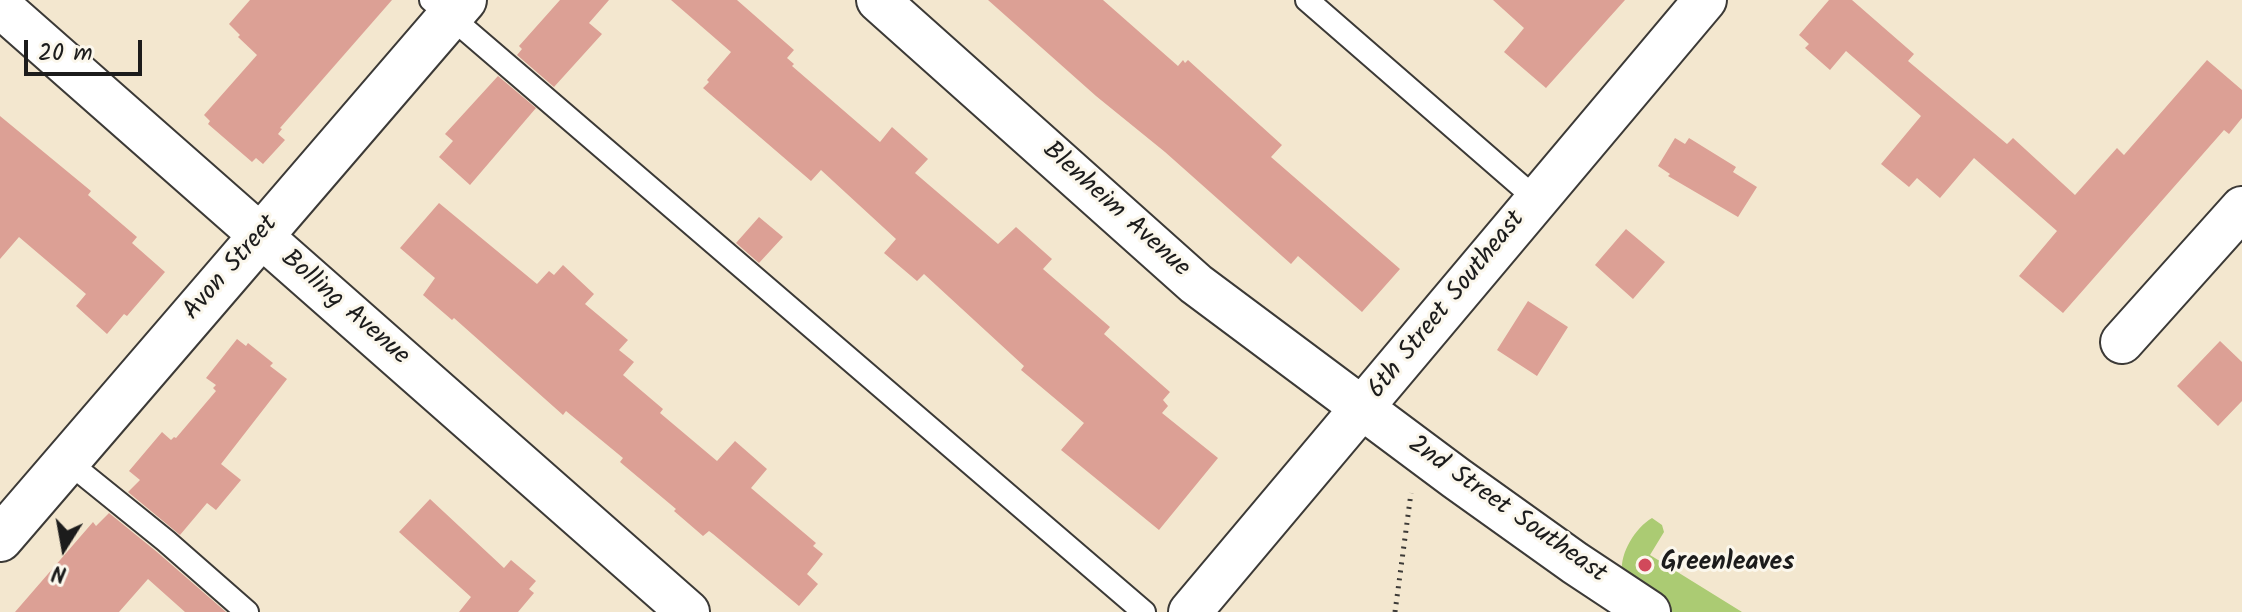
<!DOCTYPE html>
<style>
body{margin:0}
#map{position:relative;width:2242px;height:612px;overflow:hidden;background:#f3e7cf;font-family:Kalam,sans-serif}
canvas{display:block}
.north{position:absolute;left:24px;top:508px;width:80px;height:80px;-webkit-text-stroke:6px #fbf7ec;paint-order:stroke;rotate:191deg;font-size:22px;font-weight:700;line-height:32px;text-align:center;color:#1c1c1c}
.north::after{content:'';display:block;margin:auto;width:28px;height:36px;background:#1c1c1c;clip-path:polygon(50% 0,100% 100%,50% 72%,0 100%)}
.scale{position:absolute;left:24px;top:40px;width:118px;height:36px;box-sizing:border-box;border:4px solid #1c1c1c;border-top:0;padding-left:10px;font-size:24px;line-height:28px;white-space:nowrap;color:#1c1c1c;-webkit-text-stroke:6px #fbf7ec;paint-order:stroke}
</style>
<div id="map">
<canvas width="2242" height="612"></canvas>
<div class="north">N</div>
<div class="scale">20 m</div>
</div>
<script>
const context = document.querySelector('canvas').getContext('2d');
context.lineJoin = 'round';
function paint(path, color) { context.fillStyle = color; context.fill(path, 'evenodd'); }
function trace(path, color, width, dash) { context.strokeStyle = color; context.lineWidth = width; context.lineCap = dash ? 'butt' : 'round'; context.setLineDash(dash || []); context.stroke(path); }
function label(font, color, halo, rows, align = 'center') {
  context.font = font + ' Kalam,sans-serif'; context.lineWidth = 6; context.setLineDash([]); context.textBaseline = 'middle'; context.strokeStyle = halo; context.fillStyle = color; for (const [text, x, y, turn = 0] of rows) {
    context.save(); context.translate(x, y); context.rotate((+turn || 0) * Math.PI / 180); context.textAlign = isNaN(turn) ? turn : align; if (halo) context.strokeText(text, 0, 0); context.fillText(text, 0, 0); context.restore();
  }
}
paint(new Path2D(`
 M1652 518 1662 525 1664 532 1650 555 1742 612H1669L1622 572C1620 553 1635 528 1652 518Z`), '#abcb73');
paint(new Path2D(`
 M250 0H392L280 128 282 129 278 134 285 140 263 164 256 158 252 162 208 124 210 121 204 115 257 55 238 37 240 35 229 24Z
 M560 0H609L589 23 602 34 554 87 517 55 522 49 519 46Z
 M671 0H737L794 50 787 58 794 64 792 66 880 142 892 127 928 159 915 173 998 244 1016 227 1052 259 1043 269 1110 327 1104 334 1170 392 1163 400 1168 406 1162 413 1218 458 1159 530 1061 450 1084 423 1021 370 1024 366 924 274 917 281 884 253 896 239 821 170 811 181 703 88 709 82 707 80 731 52Z
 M988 0H1103L1178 66 1183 60 1185 63 1188 60 1282 145 1271 157 1400 269 1362 312 1298 256 1291 264 1165 152 1096 96Z
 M1493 0H1625L1546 88 1504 52 1524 28Z
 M1829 0H1852L1914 54 1908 61 2007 144 2013 138 2075 195 2117 148 2124 155 2207 60 2242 90V118L2229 134 2224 130 2063 313 2019 276 2057 231 1974 158 1940 198 1917 178 1909 187 1881 164 1921 116 1846 51 1830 70 1805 48 1809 44 1799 35Z
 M498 76 536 108 470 185 439 157 453 141 445 134Z
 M0 116 91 191 88 195 137 237 132 243 165 272 127 316 124 314 107 334 76 306 86 294 19 237 0 259Z
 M1675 138 1685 144 1689 138 1736 167 1733 172 1757 187 1738 217 1668 176 1670 174 1658 166Z
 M439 203 537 284 549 271 554 275 563 265 594 294 585 304 628 340 619 350 634 362 623 375 663 409 660 413 717 461 735 441 767 469 751 488 816 543 813 546 823 554 807 574 818 584 799 606 713 534 709 531 703 536 674 511 676 509 620 462 623 458 566 411 563 415 454 318 452 320 423 295 435 278 400 248Z
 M759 217 783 237 759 263 736 243Z
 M1626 229 1665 262 1633 299 1595 265Z
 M1528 301 1568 327 1537 376 1497 350Z
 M237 339 246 346 248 343 273 363 270 366 287 379 221 464 241 480 216 510 207 503 180 535 128 492 140 480 129 471 162 432 171 440 174 437 176 438 216 391 213 388 216 385 206 378Z
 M2220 341 2242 362V401L2218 426 2177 386Z
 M430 499 504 568 511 560 536 581 529 589 534 593 518 612H459L471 597 399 532Z
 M109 513 157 552 226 612H185L148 579 119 612H15L93 522 96 526Z`), '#dca095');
const lane = new Path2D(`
 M431 0 1144 612
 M1307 0 1536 199
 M67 461 166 541 247 612`);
const street = new Path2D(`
 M878 0 1196 284 1456 478 1575 563 1649 612
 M0 6 688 612
 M2122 342 2242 208
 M1190 612 1705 0`);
const secondary = new Path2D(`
 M0 539 464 0`);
trace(lane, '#3c3a37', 26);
trace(street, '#3c3a37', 46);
trace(secondary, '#3c3a37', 48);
trace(new Path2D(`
 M1395 612 1411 493`), '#3c3a37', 5, [2, 6]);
trace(lane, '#fff', 22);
trace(street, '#fff', 42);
trace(secondary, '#fff', 44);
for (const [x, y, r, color] of [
 [1645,565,8,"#d1495b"]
]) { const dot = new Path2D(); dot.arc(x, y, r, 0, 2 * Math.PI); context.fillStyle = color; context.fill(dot); trace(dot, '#fbf7ec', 3); }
label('26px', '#1c1c1c', '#fbf7ec', [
 ["Blenheim Avenue",1115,211,42],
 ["Avon Street",232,269,-49],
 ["6th Street Southeast",1448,306,-51],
 ["Bolling Avenue",344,309,41],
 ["2nd Street Southeast",1506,511,35]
]);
label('bold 26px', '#1c1c1c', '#fbf7ec', [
 ["Greenleaves",1661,565]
], 'left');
</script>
